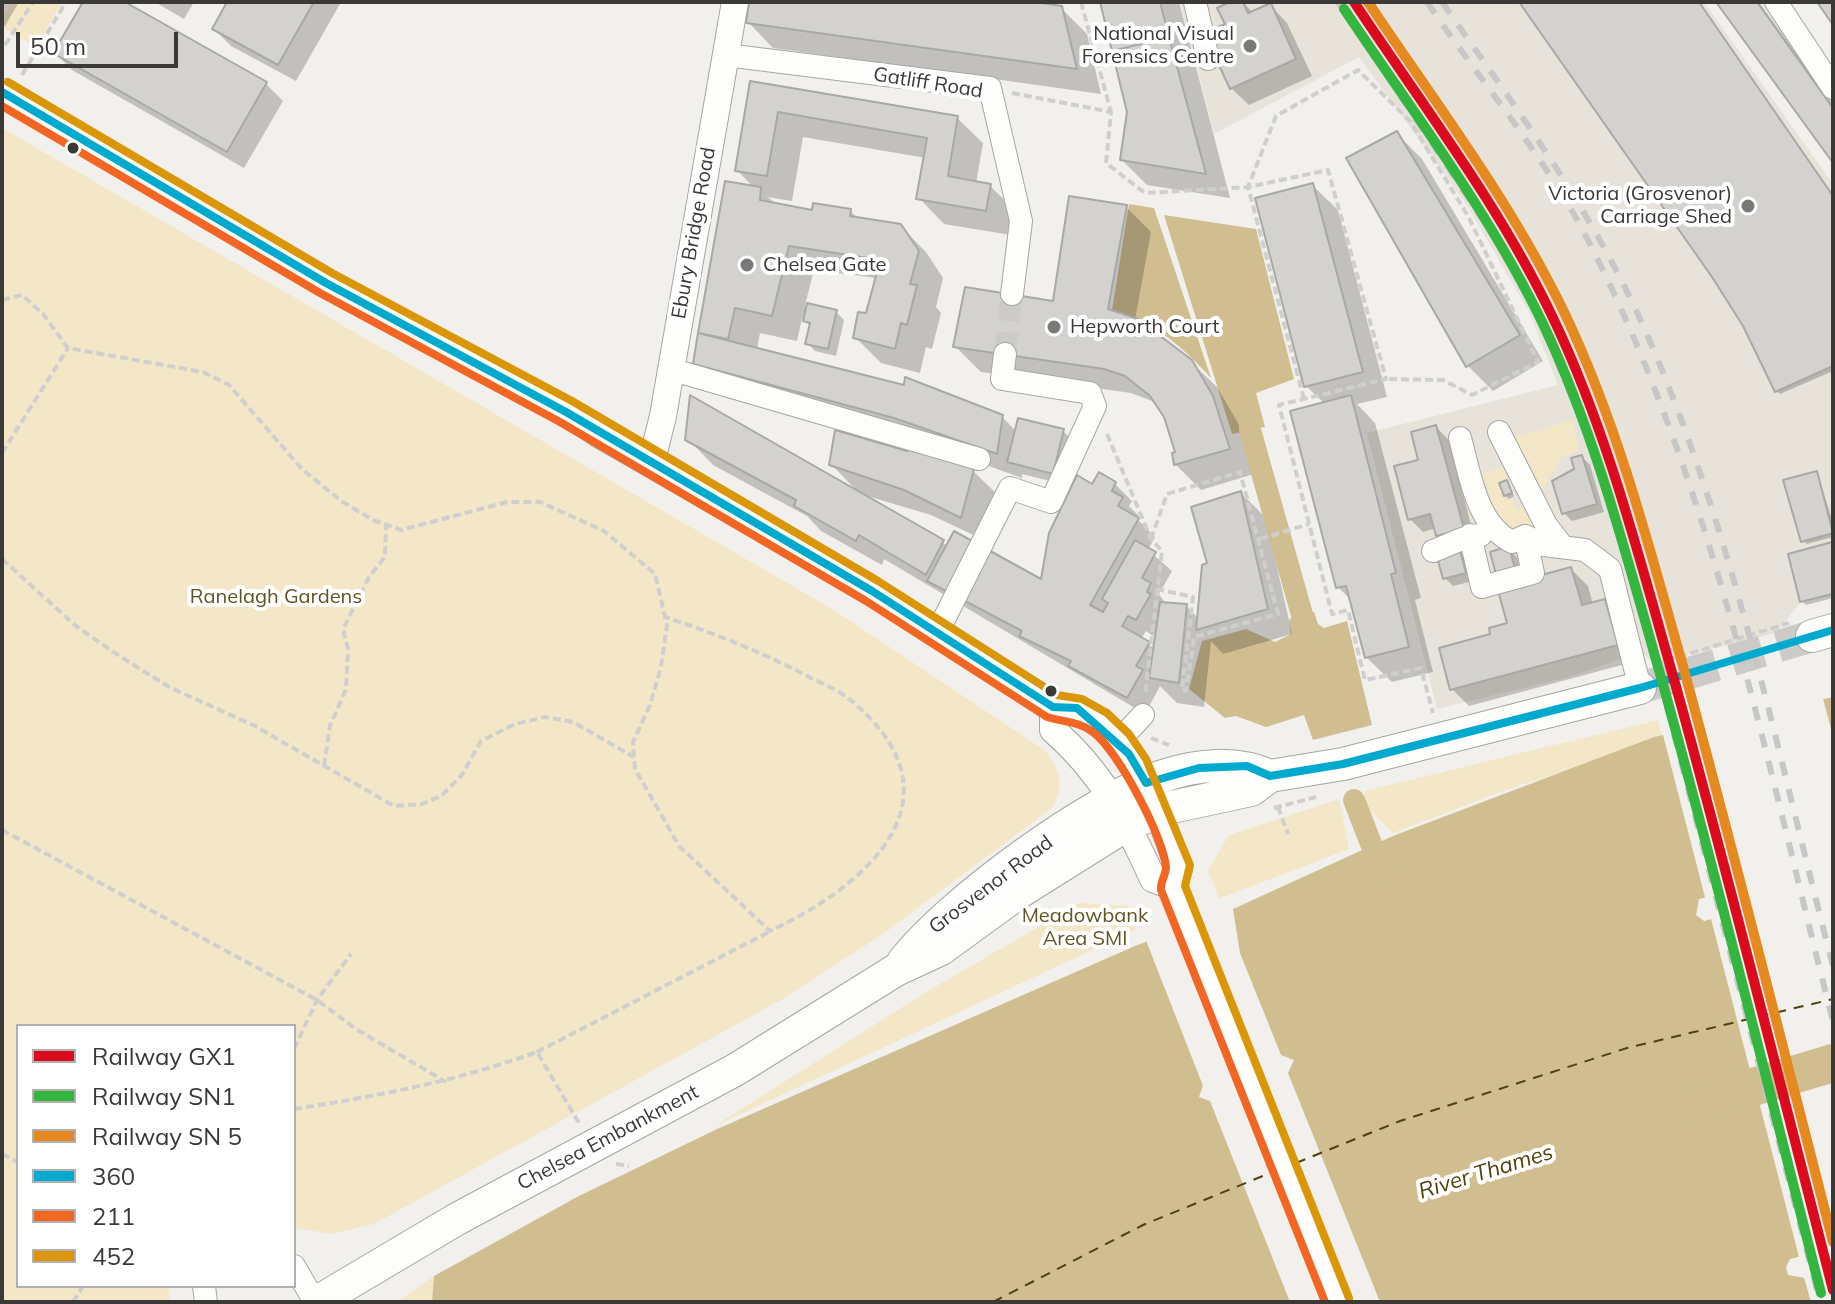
<!DOCTYPE html>
<style>
body{margin:0}
#map{position:relative;width:1835px;height:1304px;overflow:hidden;background:#f2f0ed;font-family:Mulish,sans-serif}
canvas{display:block}
.frame{position:absolute;inset:0;border:4px solid #3a3937;pointer-events:none}
.legend{position:absolute;left:16px;top:1024px;width:280px;height:264px;box-sizing:border-box;background:#fff;border:2px solid #b0b0af;margin:0;padding:10px 14px;list-style:none;font-size:24px;color:#3a3937}
.legend li{display:flex;align-items:center;gap:16px;height:40px}
.legend b{width:40px;border:2px solid #b0b0af}
.scale{position:absolute;left:16px;top:32px;width:162px;height:36px;box-sizing:border-box;border:4px solid #3a3937;border-top:0;padding-left:10px;font-size:24px;line-height:28px;white-space:nowrap;color:#3a3937;-webkit-text-stroke:6px #fff;paint-order:stroke}
</style>
<div id="map">
<canvas width="1835" height="1304"></canvas>
<div class="frame"></div>
<ul class="legend">
<li><b style="height:10px;background:#dc0a1e"></b>Railway GX1</li>
<li><b style="height:10px;background:#33b540"></b>Railway SN1</li>
<li><b style="height:10px;background:#e48a20"></b>Railway SN 5</li>
<li><b style="height:10px;background:#00a9ce"></b>360</li>
<li><b style="height:10px;background:#f26522"></b>211</li>
<li><b style="height:10px;background:#db9608"></b>452</li>
</ul>
<div class="scale">50 m</div>
</div>
<script>
const context = document.querySelector('canvas').getContext('2d');
context.lineJoin = 'round';
function paint(path, color) { context.fillStyle = color; context.fill(path, 'evenodd'); }
function trace(path, color, width, dash) { context.strokeStyle = color; context.lineWidth = width; context.lineCap = dash ? 'butt' : 'round'; context.setLineDash(dash || []); context.stroke(path); }
function label(font, color, halo, rows, align = 'center') {
  context.font = font + ' Mulish,sans-serif'; context.lineWidth = 8; context.setLineDash([]); context.textBaseline = 'middle'; context.strokeStyle = halo; context.fillStyle = color; for (const [text, x, y, turn = 0] of rows) {
    context.save(); context.translate(x, y); context.rotate((+turn || 0) * Math.PI / 180); context.textAlign = isNaN(turn) ? turn : align; if (halo) context.strokeText(text, 0, 0); context.fillText(text, 0, 0); context.restore();
  }
}
paint(new Path2D(`
 M1180 2H1704L1833 184V594L1801 602 1776 633 1654 663 1641 652 1569 677 1437 709 1367 433 1558 385 1529 312 1468 207 1359 57 1214 134Z`), '#e7e3da');
paint(new Path2D(`
 M11 2H62L36 47 2 27V18Z
 M2 128 834 610 1043 749C1060 766 1066 787 1052 808L883 934 781 1000 374 1224 332 1234 294 1228V1026H18V1286H168L170 1302H2Z
 M1573 420 1579 451 1564 455 1541 491 1511 438Z
 M1504 467 1507 480 1499 483 1506 500 1512 499 1515 509H1529L1544 534C1494 533 1497 515 1482 473Z
 M1658 720 1663 739 1503 791 1393 833 1367 808 1364 791Z
 M1339 799 1349 849 1219 899 1208 870 1229 835Z
 M1080 903 1129 906 1137 929 713 1127 926 992Z
 M434 1276 432 1302H397Z`), '#f4e7c8');
paint(new Path2D(`
 M1129 204 1154 208 1211 378C1181 345 1155 323 1112 310Z
 M1164 215 1256 229 1294 379 1256 393 1265 427 1232 434Z
 M1300 610 1314 612 1318 624 1324 628 1347 621 1372 725 1313 740 1304 715 1266 727 1236 716 1225 718 1189 689 1202 641 1246 629 1275 642 1291 634 1289 620Z
 M1833 697V865L1699 899 1696 915 1704 921 1833 887 1752 1078 1741 1082 1739 1089 1749 1098H1758L1833 1248 1790 1259 1786 1267 1788 1275 1805 1278 1833 1302H432L434 1276 577 1197 715 1130 1135 946 1233 909 1393 836 1654 737ZM1281 1055 1294 1060 1288 1073 1210 1101 1199 1097 1203 1085Z`), '#d0be91');
paint(new Path2D(`
 M1822 695 1833 736V869L1706 901 1662 731Z
 M1833 883V1060L1753 1082 1710 915Z
 M1229 906 1233 909 1240 953 1283 1060 1205 1091 1145 938Z
 M1286 1068 1380 1302H1290L1208 1096Z
 M1833 1074V1252L1800 1261 1757 1094Z
 M1833 1266V1302H1811L1803 1274Z`), '#f2f0ed');
paint(new Path2D(`
 M2 2H19L5 26 2 25Z
 M85 2H121L266 84 283 101 244 168 72 70 55 53Z
 M155 2H194L184 19Z
 M229 2H341L296 81 231 46 214 29Z
 M751 2H1019L1061 8 1087 34 1101 94 773 48 748 22Z
 M1102 2H1179L1230 198 1147 185 1122 160 1129 112Z
 M1235 2H1243L1253 13 1270 5 1287 23 1312 76 1249 105 1231 88 1227 25Z
 M1522 2H1696L1833 198V371L1780 394 1777 391 1744 325 1713 276Z
 M1720 2H1759L1833 104V159Z
 M752 83 957 118 983 143 976 183 990 186 1016 211 1011 235 944 224 919 198 926 158 803 137 792 201 768 197 777 205 813 213 850 211 859 219 900 226 926 252 943 278 936 307 941 313 932 349 926 347 920 373 881 363 855 337 868 315 877 278 814 270 805 305 836 312 844 320 836 356 815 351 807 343 811 327 802 318 797 341 760 333 757 349 1002 417 1016 431H1063L1076 444 1066 485 1022 474V478L922 442 721 388 696 363 727 183 754 188 737 170Z
 M1397 134 1422 159 1543 361 1493 391 1468 366 1348 159Z
 M1312 185 1338 210 1387 397 1357 404 1375 423 1421 598 1415 600 1433 672 1392 682 1366 657 1352 601 1338 587 1325 404 1306 386Z
 M1126 207 1151 232 1135 320 1190 361 1217 387 1238 423 1254 474 1201 490 1175 464 1178 454 1165 416 1152 401 1131 393 981 372 955 346 1054 303Z
 M1436 427 1449 440 1471 525 1444 532 1451 548 1436 528 1423 532 1410 519 1420 461Z
 M688 439 857 491 831 464 973 471 999 496 986 541 931 515 857 493 948 546 1043 582 1093 487 1115 484 1132 501 1129 506 1139 516 1137 519 1155 537 1148 550 1172 571 1159 594 1166 604 1186 606 1199 619 1209 564 1241 493 1266 518 1292 634 1223 654 1211 641 1204 707 1177 703 1160 686 1145 714 884 559 882 565 821 531 807 516 713 465ZM1158 627 1156 650 1141 639 1146 631 1153 636Z
 M1582 457 1590 465 1604 512 1572 521 1564 513Z
 M1817 473 1833 522V537L1807 544 1803 541Z
 M1507 482 1514 496 1509 499 1505 495Z
 M1832 544 1833 598 1806 605 1802 601Z
 M1508 549 1517 557 1523 582 1571 569 1588 586 1593 604 1605 601 1622 618 1633 662 1469 706 1452 689 1493 635 1509 625Z
 M1459 553 1467 561 1473 581 1453 586 1445 578Z`), '#0003');
trace(new Path2D(`
 M1250 430 1308 636
 M1354 800 1382 872`), '#d0be91', 22);
trace(new Path2D(`
 M1690 1106 1833 1063`), '#d0be91', 38);
trace(new Path2D(`
 M1296 1163 1400 1121 1627 1048 1833 999
 M993 1302 1143 1225 1275 1171`), '#52400d', 2, [10, 8]);
const building = new Path2D(`
 M83 2H125L267 82 227 152 53 53Z
 M227 2H314L278 65 212 29Z
 M749 2H1034L1062 6 1077 69 746 23Z
 M1100 2H1160L1169 37 1112 51Z
 M1230 2H1243L1248 13 1271 3 1296 59 1230 89 1204 33 1225 24 1217 8Z
 M1519 2H1699L1833 196V366L1775 392 1743 326 1712 277Z
 M1716 2H1757L1833 108V163Z
 M1817 2H1833V25Z
 M1169 37 1206 174 1120 160 1127 112 1112 51Z
 M750 81 958 116 948 176 991 184 986 211 916 199 927 138 778 112 767 176 735 171Z
 M1397 131 1520 335 1466 367 1346 158Z
 M725 181 761 187 760 200 812 210 813 203 851 209 850 216 901 224 919 251 910 284 917 285 907 325 901 323 895 349 853 338 858 312 866 313 878 268 875 259 789 246 772 316 735 308 728 339 698 333Z
 M1313 183 1363 372 1304 387 1255 198Z
 M1069 196 1127 205 1108 309 1138 319 1192 360 1213 396 1230 449 1174 465 1172 453 1175 452 1164 417 1150 396 1125 376 1104 369 953 347 965 287 1053 301Z
 M807 303 837 310 828 349 805 344 810 323 803 321Z
 M698 333 904 385 905 377 1003 415 997 454 894 418 693 364Z
 M690 395 944 540 926 575 859 535 856 541 794 506 796 500 685 440Z
 M1351 395 1396 573 1391 574 1409 647 1365 658 1346 586 1336 588 1290 411Z
 M1018 418 1064 429 1053 474 1007 462Z
 M1436 425 1464 529 1436 536 1430 514 1408 520 1394 466 1418 460 1411 432Z
 M835 430 907 451 909 446 974 469 961 518 904 490 829 465Z
 M1582 455 1597 504 1562 514 1552 481 1574 469 1571 458Z
 M1817 471 1833 533 1801 542 1783 480Z
 M1099 472 1116 482 1112 491 1123 497 1118 506 1139 518 1090 605 1103 612 1108 603 1102 599 1135 540 1156 552 1142 578 1151 583 1147 592 1151 594 1136 620 1128 616 1122 626 1150 642 1136 666 1143 670 1127 698 1068 666 1071 661 1019 636 1022 631 927 581 954 531 1041 579 1049 533 1077 475 1092 484Z
 M1507 480 1512 493 1504 496 1499 483Z
 M1241 491 1268 609 1196 630 1202 565 1207 563 1191 507Z
 M1832 542 1833 594 1800 602 1788 554Z
 M1509 546 1516 573 1497 578 1490 552Z
 M1460 551 1466 573 1443 579 1437 557Z
 M1571 567 1582 605 1605 599 1618 645 1450 690 1439 648 1490 634 1489 628 1507 623 1497 587Z
 M1160 602 1187 604 1179 683 1149 678Z`);
paint(building, '#d3d2cf');
trace(building, '#a9a8a6', 2);
trace(new Path2D(`
 M1005 354 1012 294`), '#cdcbc9', 22, [22, 11]);
trace(new Path2D(`
 M1640 688 1812 636`), '#cdcbc9', 32, [32, 16]);
const minor = new Path2D(`
 M1195 2 1208 59
 M1776 2 1833 88
 M726 55 990 88 1021 221 1012 294
 M670 369 979 459
 M1499 432 1546 525 1563 547
 M1460 438C1470 474 1476 524 1512 542L1525 536 1544 545 1585 550 1610 569 1640 688
 M1470 535 1482 587 1533 573 1525 536
 M1433 551C1448 546 1465 535 1481 535
 M937 633 1010 488 1051 502 1095 406 1090 393 1002 379 1005 354
 M1113 737 1128 731 1143 715
 M294 1266 315 1302
 M204 1286 206 1302`);
const major = new Path2D(`
 M2 92 326 283 566 412 597 433 872 591 1053 707C1126 702 1159 815 1179 869L1172 886 1338 1302
 M651 464 663 416 735 2
 M1053 707V730C1102 772 1127 822 1153 879L1172 886`);
const highway = new Path2D(`
 M1812 636 1833 630
 M903 962C951 901 1089 800 1163 776 1198 764 1237 761 1270 776
 M317 1302 457 1219 735 1070 896 970 941 949 1018 893 1128 824 1172 807 1251 790 1270 776 1343 764 1640 688`);
trace(minor, '#a7a6a3', 24);
trace(major, '#a7a6a3', 28);
trace(highway, '#a7a6a3', 34);
trace(new Path2D(`
 M1081 2 1111 112
 M5 45 33 2
 M22 75 66 2
 M1012 93 1111 112 1106 163 1145 193 1248 187 1328 170 1386 379 1279 405 1332 614 1348 610 1365 680 1421 668 1433 713
 M2 300 22 295 43 314 68 348 203 372 229 385 302 469 341 501 373 520 401 530 507 502H540L604 531 655 574 667 625 661 667 650 705 633 742 635 769 679 846 770 931C872 883 968 795 848 698 838 690 823 684 811 678 764 653 716 634 665 617
 M1304 399 1248 187 1276 116 1358 70 1410 121 1468 216 1538 362 1472 395 1443 380 1386 379
 M1107 434 1151 539 1162 551 1145 695
 M2 453 68 348
 M1151 539 1167 494 1240 472 1278 614 1194 637 1186 691 1182 690 1193 597 1157 589
 M1260 539 1309 524
 M2 559 77 627 118 655 169 687 255 726 394 806 422 804 441 796 462 775 481 741 515 724 545 717 573 722 634 757
 M1656 664 1789 623
 M1151 738 1169 745
 M324 766 330 726 346 689 348 649 343 629 369 577 385 557 386 525
 M1278 807 1288 834
 M1274 808 1316 797
 M2 830 317 1000 356 1029 446 1082
 M294 1049 317 1000 351 954
 M537 1052 769 932
 M294 1109C378 1096 457 1081 537 1052L579 1123
 M2 1154 18 1162
 M616 1164 629 1166
 M73 1302 83 1286`), '#d0cfce', 4, [8, 4]);
trace(minor, '#fdfdfc', 22);
trace(major, '#fdfdfc', 26);
trace(highway, '#fdfdfc', 32);
trace(new Path2D(`
 M1338 2 1505 253 1535 309 1592 444 1631 567 1820 1302
 M1427 2C1482 83 1548 160 1592 248 1714 489 1766 761 1833 1021
 M1442 2C1516 108 1593 211 1645 330 1734 532 1777 752 1833 966`), '#c8c7c7', 6, [14, 14]);
trace(new Path2D(`
 M2 92 326 283 566 412 872 591 1053 707 1077 708 1129 754 1146 783 1199 768 1247 766 1270 776 1343 764 1640 688 1833 630`), '#00a9ce', 8);
trace(new Path2D(`
 M2 106 320 293 560 422 866 601 1047 717C1063 722 1078 721 1093 732 1118 751 1163 836 1166 867 1166 875 1160 882 1161 890L1325 1302`), '#f26522', 8);
trace(new Path2D(`
 M8 82 332 273 572 401 878 581 1057 695 1082 699 1107 713 1129 734 1146 759 1190 865 1185 886 1349 1298`), '#db9608', 8);
trace(new Path2D(`
 M1354 2C1423 106 1501 207 1554 320 1609 436 1640 561 1675 683 1731 885 1781 1088 1833 1290`), '#dc0a1e', 10);
trace(new Path2D(`
 M1344 9C1413 112 1490 213 1544 326 1598 441 1629 566 1664 688 1720 889 1769 1091 1821 1293`), '#33b540', 10);
trace(new Path2D(`
 M1368 2C1436 104 1512 203 1565 314 1619 428 1650 550 1684 670 1736 860 1784 1051 1833 1242`), '#e48a20', 10);
for (const [x, y, r, color] of [
 [1250,46,8,"#7a7977"],
 [73,148,7,"#3a3937"],
 [1748,206,8,"#7a7977"],
 [747,265,8,"#7a7977"],
 [1054,327,8,"#7a7977"],
 [1051,691,7,"#3a3937"]
]) { const dot = new Path2D(); dot.arc(x, y, r, 0, 2 * Math.PI); context.fillStyle = color; context.fill(dot); trace(dot, '#fff', 3); }
label('20px', '#3a3937', '#fff', [
 ["National Visual",1234,34],
 ["Forensics Centre",1234,57],
 ["Victoria (Grosvenor)",1732,194],
 ["Carriage Shed",1732,217],
 ["Chelsea Gate",763,265,"left"],
 ["Hepworth Court",1070,327,"left"]
], 'right');
label('20px', '#3a3937', '#fff', [
 ["Gatliff Road",928,83,9],
 ["Ebury Bridge Road",694,233,-80],
 ["Grosvenor Road",991,885,-37],
 ["Chelsea Embankment",608,1138,-28]
]);
label('20px', '#645222', '#fff', [
 ["Ranelagh Gardens",276,597],
 ["Meadowbank",1085,916],
 ["Area SMI",1085,939]
]);
label('italic 22px', '#52400d', '#fff', [
 ["River Thames",1486,1172,-17]
]);
</script>
